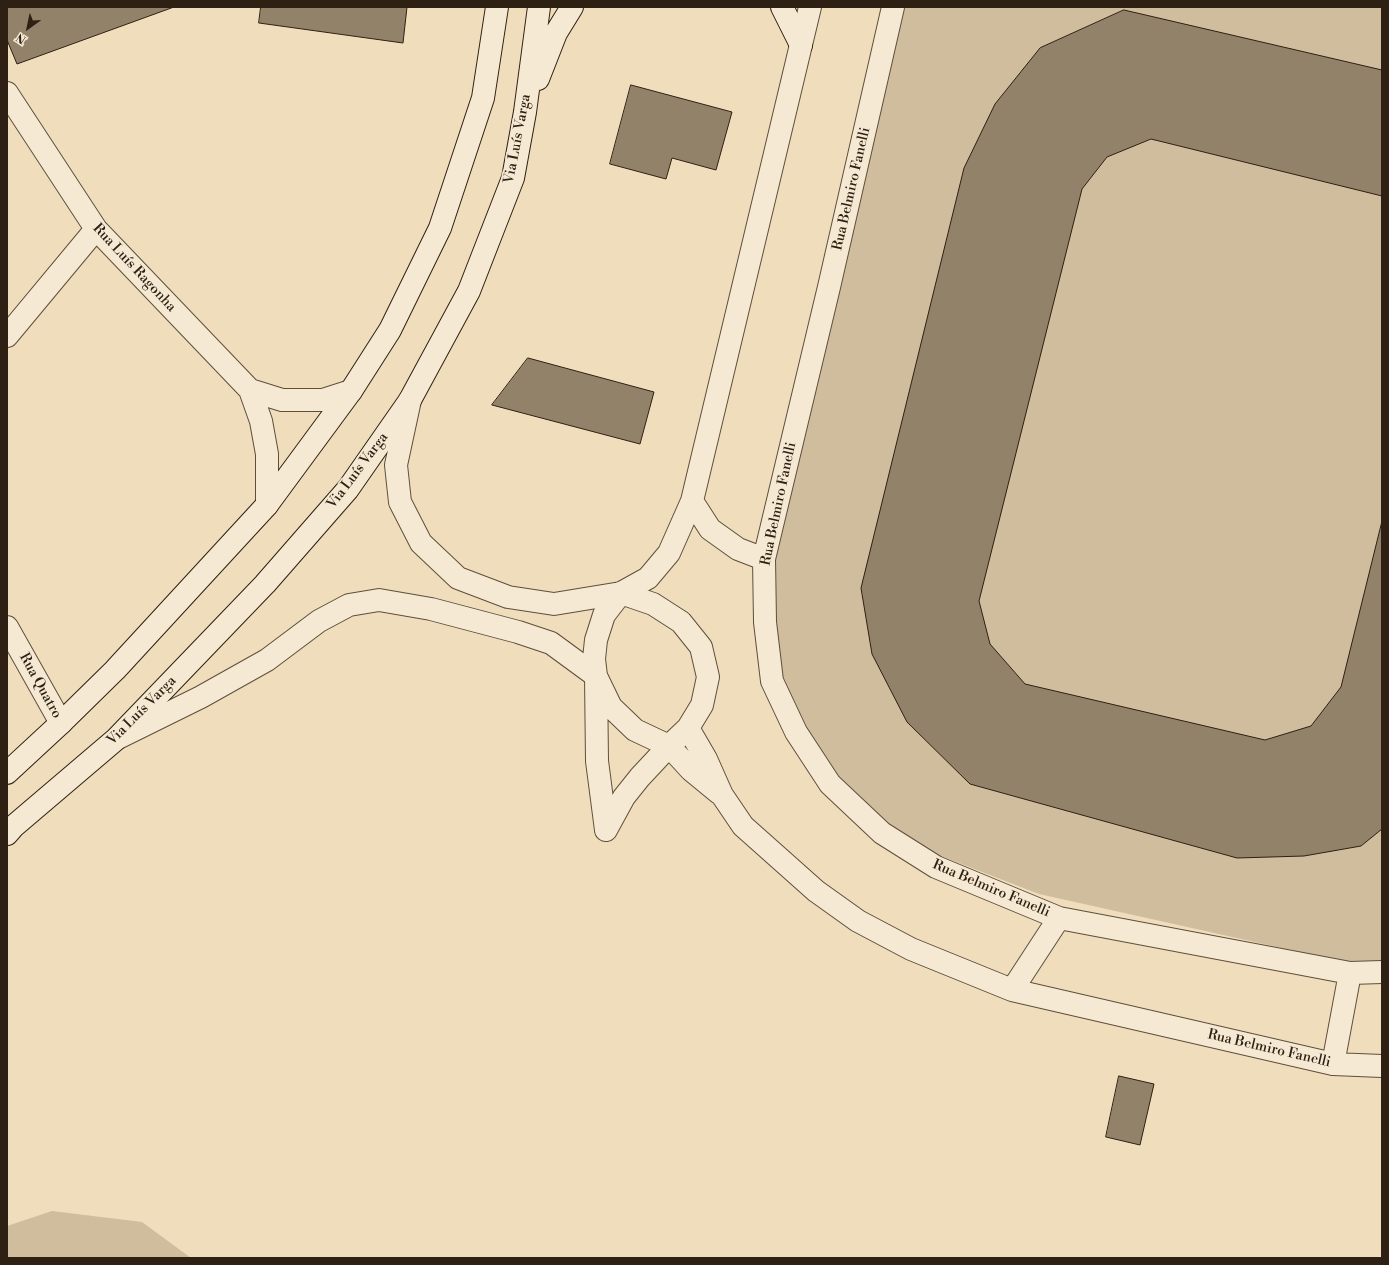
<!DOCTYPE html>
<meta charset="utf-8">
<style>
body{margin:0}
#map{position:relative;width:1389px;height:1265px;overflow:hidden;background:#f0ddbb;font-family:"Libre Bodoni",serif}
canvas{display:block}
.frame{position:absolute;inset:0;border:8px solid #2e2013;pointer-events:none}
.north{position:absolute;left:8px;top:8px;width:40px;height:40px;-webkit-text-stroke:3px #f5e9d3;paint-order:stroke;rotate:213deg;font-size:11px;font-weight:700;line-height:16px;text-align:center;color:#2e2013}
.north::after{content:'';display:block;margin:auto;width:14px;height:18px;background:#2e2013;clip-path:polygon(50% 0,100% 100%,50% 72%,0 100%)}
</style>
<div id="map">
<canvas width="1389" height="1265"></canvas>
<div class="frame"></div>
<div class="north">N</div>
</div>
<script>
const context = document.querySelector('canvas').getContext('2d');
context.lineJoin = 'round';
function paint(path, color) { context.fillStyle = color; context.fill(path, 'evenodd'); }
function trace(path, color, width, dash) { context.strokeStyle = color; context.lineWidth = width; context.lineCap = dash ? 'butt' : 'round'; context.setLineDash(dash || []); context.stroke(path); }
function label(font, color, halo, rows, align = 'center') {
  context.font = font + ' "Libre Bodoni",serif'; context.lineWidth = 3.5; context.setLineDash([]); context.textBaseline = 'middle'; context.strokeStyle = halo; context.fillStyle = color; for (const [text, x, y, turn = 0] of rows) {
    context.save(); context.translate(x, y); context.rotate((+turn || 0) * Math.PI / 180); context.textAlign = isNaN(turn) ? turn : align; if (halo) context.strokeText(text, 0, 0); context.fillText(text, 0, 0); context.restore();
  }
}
paint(new Path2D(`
 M900 7H1382V962L1349 963 1039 894 933 853 891 832 838 785 801 732 781 681 772 623 774 562Z
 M52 1211 142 1222 191 1258H7V1226Z`), '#cfbd9e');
const building = new Path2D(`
 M7 7H174L17 64 7 40Z
 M261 7H407L403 43 259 23Z
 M1124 10 1382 70V196L1151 139 1107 157 1082 189 979 601 990 644 1025 684 1265 740 1311 726 1341 687 1382 521V829L1361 846 1304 856 1237 858 970 784 907 722 872 654 861 588 964 168 995 104 1040 48Z
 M631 85 732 112 716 170 672 158 666 179 610 164Z
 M528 358 654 392 640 444 492 405Z
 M1119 1076 1154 1084 1140 1145 1106 1137Z`);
paint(building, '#93826a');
trace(building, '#2e2013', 1);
const minor = new Path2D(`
 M893 7 829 287 764 559 765 622 772 681 796 732 830 784 882 833 936 867 1059 918 1350 973 1382 972
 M7 93 96 229 250 390 261 421 267 454V505
 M7 336 96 229
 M250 390 282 400H323L351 391
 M410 400 396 465 400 502 421 543 458 578 508 597 554 604 621 593 648 578 669 553 692 501 810 7
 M692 501 710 529 738 549 764 559
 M621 593 653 604 681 622 701 647 708 677 702 705 688 728 669 746 635 730 611 707 596 676 594 659 596 640 604 615Z
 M7 627 61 723
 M688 728 706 759 722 795 743 826 816 891 858 921 911 949 1012 990 1333 1064 1382 1066
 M118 738 201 697 267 660 319 621 349 605 379 600 431 609 518 632 551 643 596 676 597 761 606 830
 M606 830 624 797 640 777 669 746 691 770 719 793
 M1012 990 1059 918
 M1333 1064 1350 973`);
const secondary = new Path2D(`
 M782 7 801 45
 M538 79 556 33 572 7
 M7 773 61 723 115 670 267 505 351 391 390 330 440 228 483 98 497 7
 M7 834 14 826 115 740 265 584 348 489 410 400 469 291 513 178 525 112 539 7`);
trace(minor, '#5e4f3d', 24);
trace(secondary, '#2e2013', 24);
trace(minor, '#f5e9d3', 22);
trace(secondary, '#f5e9d3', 22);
label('14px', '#2e2013', '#f5e9d3', [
 ["Via Luís Varga",518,139,-79],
 ["Rua Belmiro Fanelli",852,189,-77],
 ["Rua Luís Ragonha",134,268,47],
 ["Via Luís Varga",358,471,-53],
 ["Rua Belmiro Fanelli",779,504,-78],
 ["Rua Quatro",40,686,61],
 ["Via Luís Varga",142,711,-45],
 ["Rua Belmiro Fanelli",991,889,23],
 ["Rua Belmiro Fanelli",1269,1049,13]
]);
</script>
